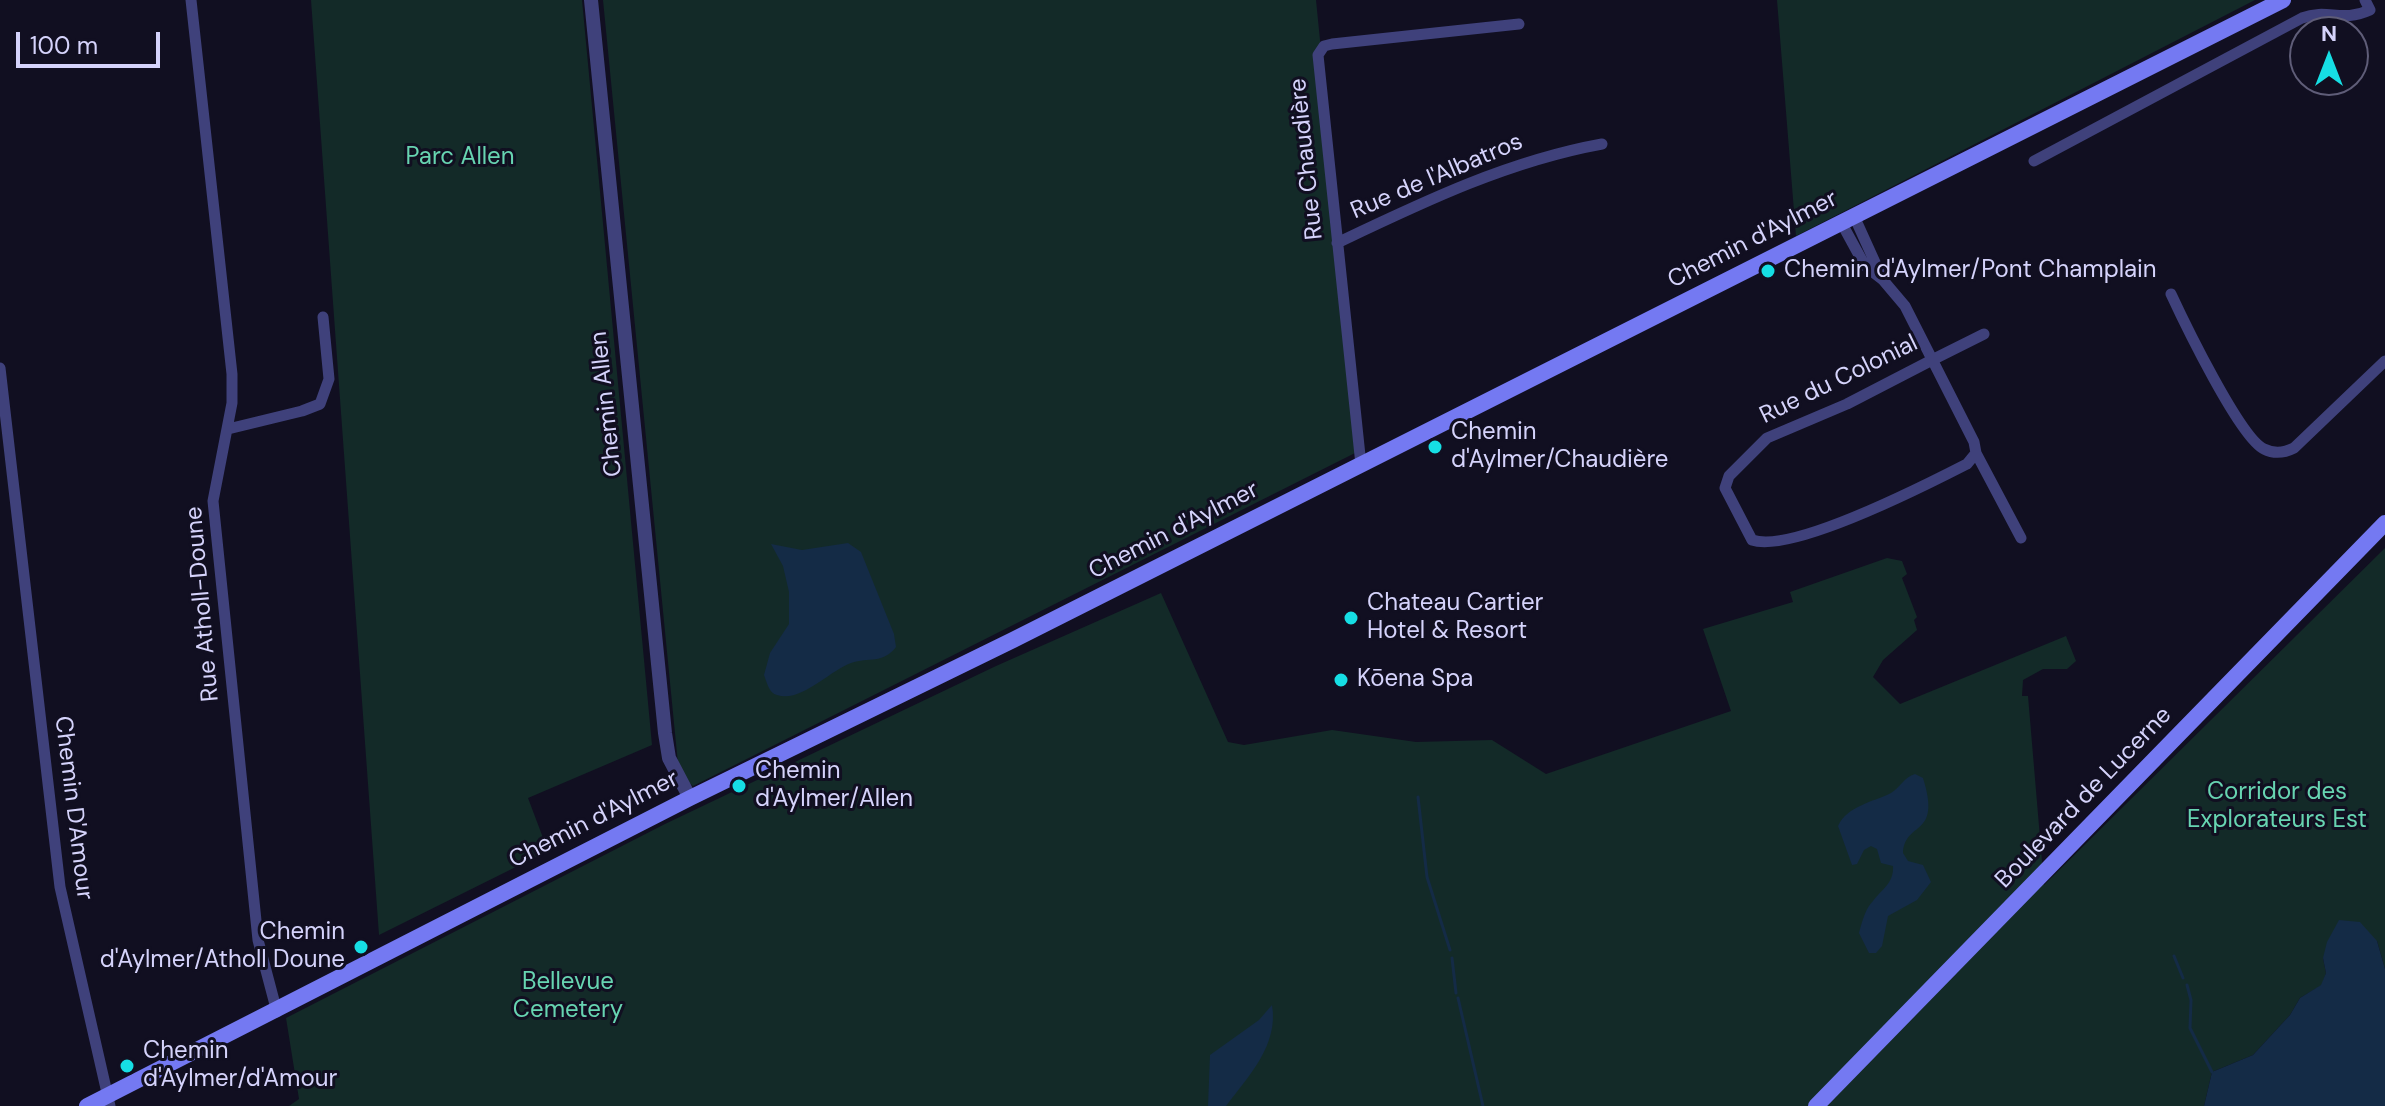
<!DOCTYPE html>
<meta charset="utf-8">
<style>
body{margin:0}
#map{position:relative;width:2385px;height:1106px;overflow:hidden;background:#110f21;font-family:"DM Sans",sans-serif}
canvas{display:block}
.north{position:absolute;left:2289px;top:16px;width:80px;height:80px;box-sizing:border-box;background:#110f21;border:2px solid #5f5d78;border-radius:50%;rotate:0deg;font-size:22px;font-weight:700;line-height:32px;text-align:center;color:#d5d3fb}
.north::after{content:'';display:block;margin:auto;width:28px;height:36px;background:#16dee4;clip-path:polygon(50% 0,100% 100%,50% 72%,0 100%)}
.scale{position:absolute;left:16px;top:32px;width:144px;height:36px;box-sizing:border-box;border:4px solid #d5d3fb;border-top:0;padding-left:10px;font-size:24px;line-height:28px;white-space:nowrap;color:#d5d3fb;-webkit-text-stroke:6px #110f21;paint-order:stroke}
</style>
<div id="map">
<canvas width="2385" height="1106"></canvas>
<div class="north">N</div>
<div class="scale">100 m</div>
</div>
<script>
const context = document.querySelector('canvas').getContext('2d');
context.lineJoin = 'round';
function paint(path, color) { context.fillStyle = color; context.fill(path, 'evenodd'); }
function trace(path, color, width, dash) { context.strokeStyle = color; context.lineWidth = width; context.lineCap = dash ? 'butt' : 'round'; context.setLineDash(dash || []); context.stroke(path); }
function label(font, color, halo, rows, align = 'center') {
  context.font = font + ' "DM Sans",sans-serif'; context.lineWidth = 6; context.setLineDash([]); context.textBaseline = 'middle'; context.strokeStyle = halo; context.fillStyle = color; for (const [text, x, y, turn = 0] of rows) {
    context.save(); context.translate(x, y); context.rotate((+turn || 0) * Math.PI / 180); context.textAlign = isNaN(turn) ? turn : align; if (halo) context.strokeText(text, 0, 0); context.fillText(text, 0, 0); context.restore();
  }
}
paint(new Path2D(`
 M311 0H582L652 745 528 798 548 851 379 935Z
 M603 0H1316L1361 450 693 786 679 774Z
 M1777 0H2255L1796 236Z
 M2385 548V969L2377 941 2323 958 2326 973 2322 985 2300 998 2290 1015 2253 1055 2212 1072 2204 1106H289L299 1099 286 1018 665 824 996 666 1161 593 1228 742 1244 745 1332 730 1416 742 1492 740 1546 774 1731 711 1703 629 1793 602 1790 592 1887 558 1902 561 1907 574 1902 578 1917 617 1914 620 1917 630 1883 660 1873 677 1900 704 2066 636 2076 661 2067 669H2043L2023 680 2022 696H2028L2044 885Z`), '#132a28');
paint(new Path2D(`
 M848 543 861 552 894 634 896 647C883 664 869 657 851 663 829 671 801 703 777 695 769 693 767 683 764 675L770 653 789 624V592L783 566 771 544 802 550Z
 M1915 774 1923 778C1942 838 1905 820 1903 853L1908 861 1923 865 1931 882 1917 900 1888 916 1882 946 1876 953H1869L1859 933C1862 922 1865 909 1873 901 1882 889 1894 883 1893 866L1881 863 1877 849 1871 846 1864 850 1857 864 1852 865 1838 826C1847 806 1873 802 1891 793 1900 788 1904 777 1915 774Z
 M2339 920 2360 922 2377 941 2385 969V1106H2204L2212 1072 2253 1055 2290 1015 2300 998 2321 985 2326 973 2323 958 2327 942Z
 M1272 1005C1279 1045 1248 1077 1226 1106H1208L1210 1055 1259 1020Z`), '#142b46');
trace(new Path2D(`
 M1418 797 1427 877 1450 950
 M2174 956 2183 978
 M1452 958 1456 993
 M2187 985 2191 1000 2190 1028 2212 1072
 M1458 998 1483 1106`), '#142b46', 3);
trace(new Path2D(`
 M191 0 232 374V403L213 501 258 940 277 1012
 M2034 161 2302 18C2328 8 2341 23 2370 10L2365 0
 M1854 216 1883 280
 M1841 222 1865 266 1883 280 1905 306 1974 442 1976 453 1967 464C1928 484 1792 554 1752 540L1725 488 1729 476 1767 438 1847 404 1934 359 1984 334
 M1337 243C1423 202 1508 161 1602 144
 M2171 294C2184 322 2240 438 2264 449 2274 454 2284 453 2294 448L2385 361
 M0 368 60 887 110 1106
 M228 429 302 411 320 404 329 379 323 317
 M1976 453 2021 538
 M1361 465 1318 55 1324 46 1332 44 1519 24`), '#3f417b', 11);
trace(new Path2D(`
 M591 0 665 733 669 758 690 798`), '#3f417b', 14);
trace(new Path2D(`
 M87 1106 690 798 1013 640 2283 0
 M1816 1106 2385 523`), '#7479f2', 16);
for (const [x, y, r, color] of [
 [1768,271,8,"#16dee4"],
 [1435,447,8,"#16dee4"],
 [1351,618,8,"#16dee4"],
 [1341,680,8,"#16dee4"],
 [739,786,8,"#16dee4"],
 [361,947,8,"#16dee4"],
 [127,1066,8,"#16dee4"]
]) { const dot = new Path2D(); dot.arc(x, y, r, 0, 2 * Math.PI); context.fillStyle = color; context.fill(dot); trace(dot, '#110f21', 3); }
label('24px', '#67d4b1', '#110f21', [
 ["Parc Allen",460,158],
 ["Corridor des",2277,793],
 ["Explorateurs Est",2277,821],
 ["Bellevue",568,983],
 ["Cemetery",568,1011]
]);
label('24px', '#d5d3fb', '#110f21', [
 ["Rue Chaudière",1307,159,-96],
 ["Rue de l'Albatros",1437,177,-23],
 ["Chemin d'Aylmer",1753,240,-27],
 ["Rue du Colonial",1839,380,-26],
 ["Chemin Allen",607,404,-96],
 ["Chemin d'Aylmer",1174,531,-27],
 ["Rue Atholl-Doune",203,604,-95],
 ["Boulevard de Lucerne",2084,798,-46],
 ["Chemin D'Amour",73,808,83],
 ["Chemin d'Aylmer",594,820,-27]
]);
label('24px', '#d5d3fb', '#110f21', [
 ["Chemin d'Aylmer/Pont Champlain",1784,271],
 ["Chemin",1451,433],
 ["d'Aylmer/Chaudière",1451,461],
 ["Chateau Cartier",1367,604],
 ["Hotel & Resort",1367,632],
 ["Kōena Spa",1357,680],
 ["Chemin",755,772],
 ["d'Aylmer/Allen",755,800],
 ["Chemin",345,933,"right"],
 ["d'Aylmer/Atholl Doune",345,961,"right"],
 ["Chemin",143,1052],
 ["d'Aylmer/d'Amour",143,1080]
], 'left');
</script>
